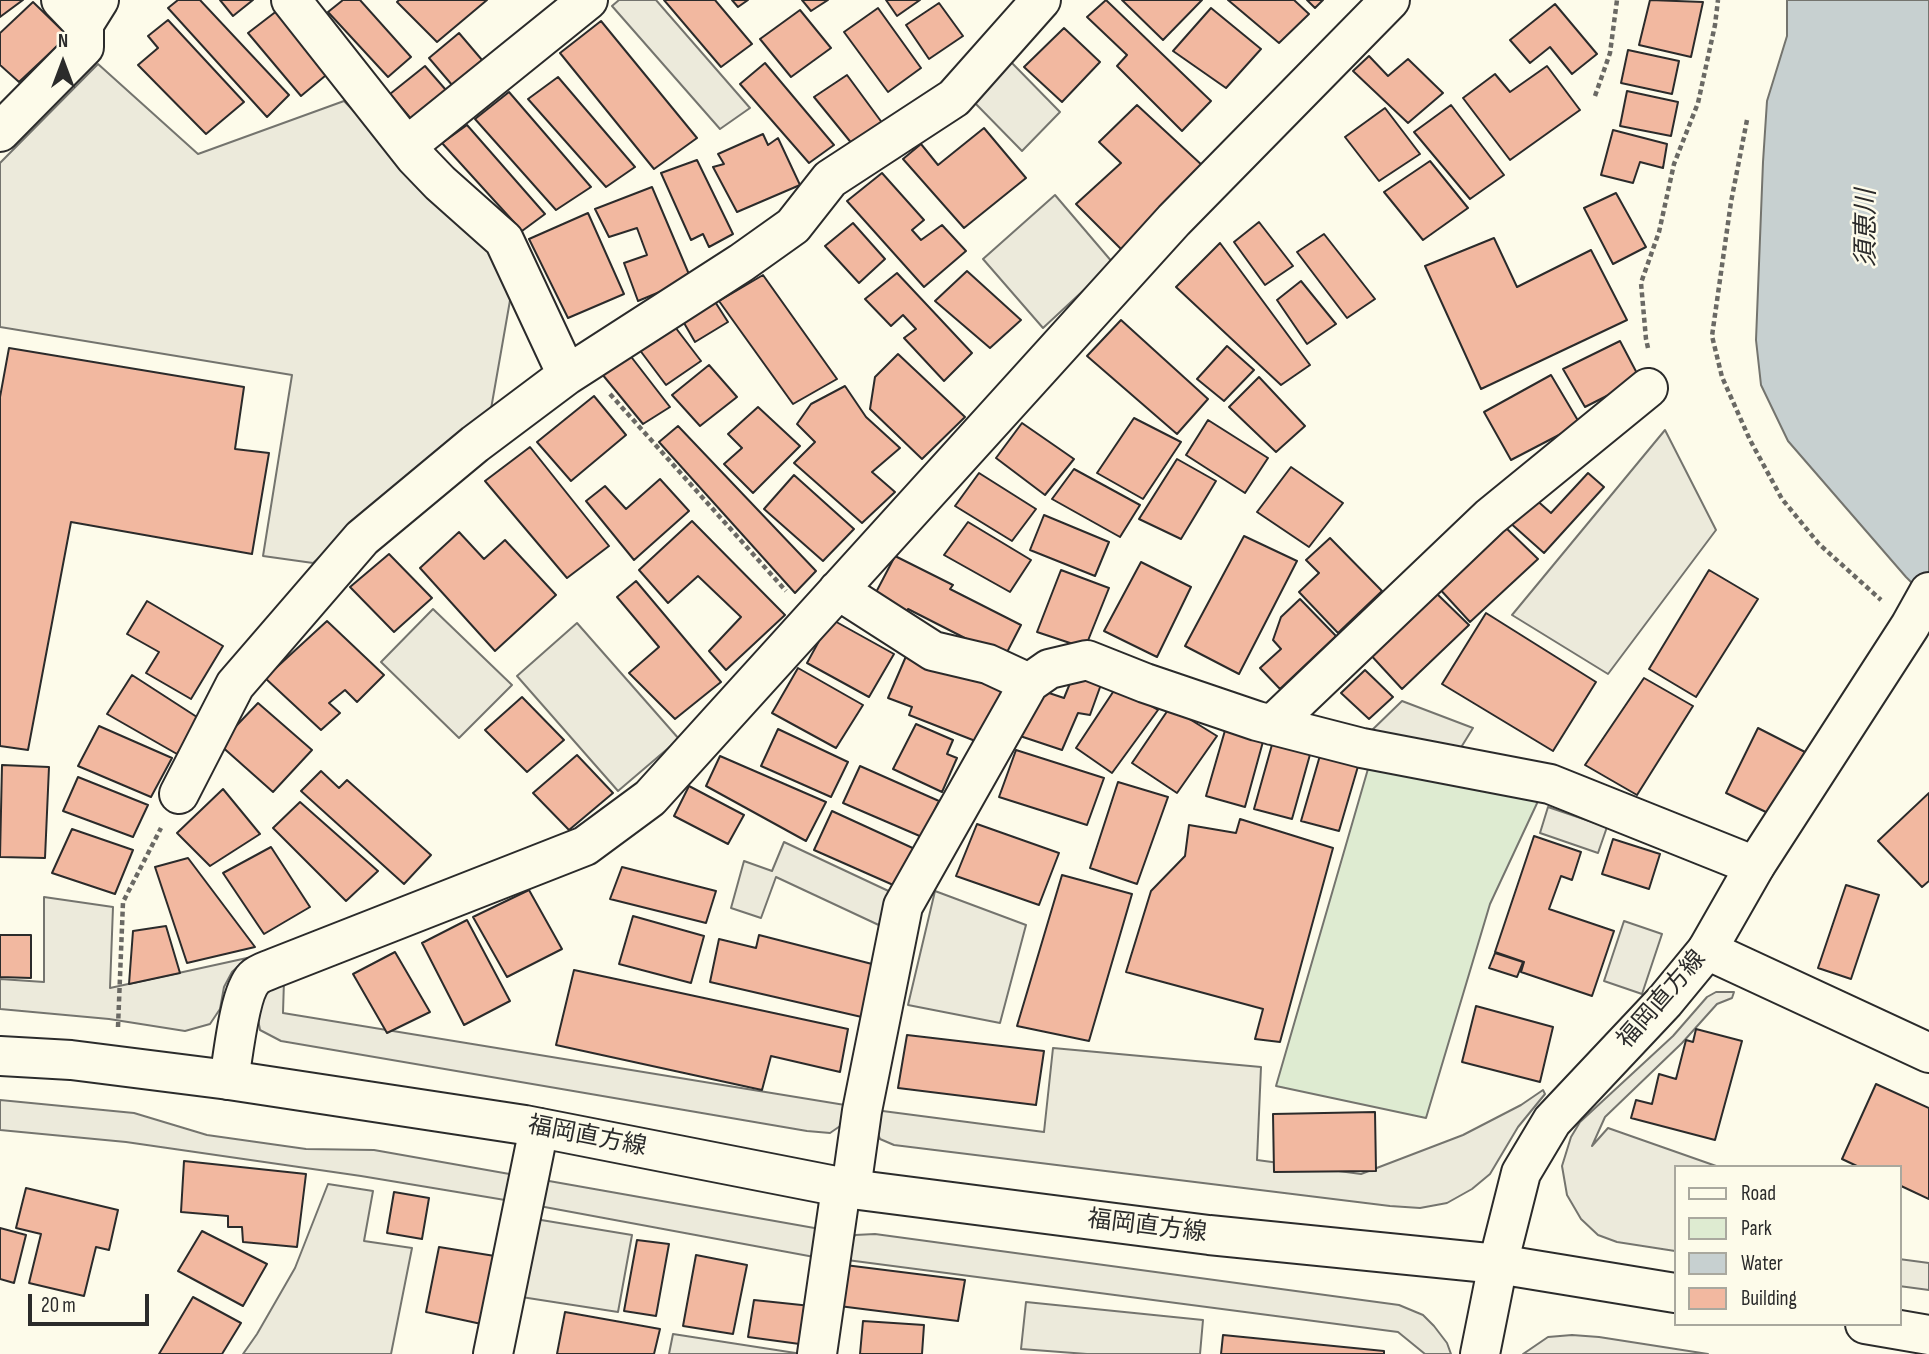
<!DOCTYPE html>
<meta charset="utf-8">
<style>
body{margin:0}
#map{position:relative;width:1929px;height:1354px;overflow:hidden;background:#fdfbea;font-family:"Sofia Sans Condensed",sans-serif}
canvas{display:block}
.legend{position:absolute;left:1674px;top:1165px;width:228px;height:161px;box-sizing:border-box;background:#fdfbea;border:2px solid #a9a89e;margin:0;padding:9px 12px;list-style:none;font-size:21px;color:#2b2b2b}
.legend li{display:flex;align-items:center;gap:14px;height:35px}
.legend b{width:35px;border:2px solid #a9a89e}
.north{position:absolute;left:28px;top:28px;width:70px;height:70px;-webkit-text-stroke:5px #fdfbea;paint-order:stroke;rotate:0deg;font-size:19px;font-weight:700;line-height:28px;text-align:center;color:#2b2b2b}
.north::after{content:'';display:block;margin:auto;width:24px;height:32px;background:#2b2b2b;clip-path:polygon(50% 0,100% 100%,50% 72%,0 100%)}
.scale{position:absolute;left:28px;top:1294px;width:121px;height:32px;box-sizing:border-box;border:4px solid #2b2b2b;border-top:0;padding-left:9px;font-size:21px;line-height:24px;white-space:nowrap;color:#2b2b2b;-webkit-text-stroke:5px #fdfbea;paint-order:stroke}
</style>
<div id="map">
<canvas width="1929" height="1354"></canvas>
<ul class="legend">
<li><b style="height:9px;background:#fdfbea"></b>Road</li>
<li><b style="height:19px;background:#deebd1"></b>Park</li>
<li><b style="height:19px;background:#c7d0d0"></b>Water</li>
<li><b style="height:19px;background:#f2b8a0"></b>Building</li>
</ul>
<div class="north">N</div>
<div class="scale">20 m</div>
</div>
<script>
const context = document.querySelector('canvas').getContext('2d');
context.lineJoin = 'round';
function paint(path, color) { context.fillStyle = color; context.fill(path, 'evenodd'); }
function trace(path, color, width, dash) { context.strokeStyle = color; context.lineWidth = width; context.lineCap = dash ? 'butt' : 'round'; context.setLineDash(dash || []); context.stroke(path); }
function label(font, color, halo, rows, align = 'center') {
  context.font = font + ' "Sofia Sans Condensed","Noto Sans JP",sans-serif'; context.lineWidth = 5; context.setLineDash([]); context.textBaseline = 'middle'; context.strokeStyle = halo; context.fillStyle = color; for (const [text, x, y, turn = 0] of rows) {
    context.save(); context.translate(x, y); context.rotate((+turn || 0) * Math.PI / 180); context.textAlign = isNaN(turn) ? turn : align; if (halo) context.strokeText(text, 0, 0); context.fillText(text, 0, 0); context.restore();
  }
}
const green = new Path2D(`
 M1370 762 1539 799 1490 904 1426 1118 1276 1086Z`);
paint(green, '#deebd1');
trace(green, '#74746e', 2);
const parking = new Path2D(`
 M619 0H656L750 108 720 129 612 6Z
 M1010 61 1060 112 1022 151 972 100Z
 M98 64 198 154 344 101 487 247 512 289 491 409 313 563 263 556 292 375 0 327V163Z
 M1055 195 1113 263 1043 328 983 259Z
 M1665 430 1716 530 1608 674 1512 615Z
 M433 609 512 685 459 738 381 662Z
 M577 623 679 739 618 791 517 676Z
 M1402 701 1473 728 1457 754 1369 733Z
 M1548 807 1607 827 1598 853 1540 833Z
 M784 842 897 895 883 927 776 877 761 918 731 908 744 861 772 871Z
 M935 891 1026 925 1000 1023 908 1005Z
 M44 897 113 907 110 988 247 958 232 972 224 987 220 1009 210 1024 185 1031 109 1019 0 1009V979L44 982Z
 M1624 921 1662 934 1642 994 1604 981Z
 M284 980 283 1013 851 1106 846 1122 830 1133 807 1131 281 1041 260 1030 257 1014 262 997Z
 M1716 992H1734L1732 998 1717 1004 1682 1043 1605 1117 1592 1146 1608 1128 1719 1167H1675V1251L1617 1242 1598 1235 1581 1219 1567 1195 1562 1166 1571 1137 1580 1122 1673 1036 1707 997Z
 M1053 1048 1261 1067 1257 1160 1361 1174 1463 1135 1521 1105 1543 1090 1545 1094 1518 1127 1490 1174 1472 1189 1447 1203 1420 1208 1390 1206 894 1145 880 1139 874 1125 875 1110 1044 1132Z
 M0 1100 134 1113 207 1135 306 1149 374 1150 820 1229 825 1259 523 1203 361 1176 126 1142 0 1130Z
 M328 1184 373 1191 364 1241 412 1248 391 1354H243L257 1334 295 1268Z
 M529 1218 632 1235 618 1312 515 1296Z
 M875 1234 1399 1305 1423 1315 1434 1326 1447 1343 1451 1354H1425L1398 1332 847 1260 849 1247 855 1235Z
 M1899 1259 1929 1263V1290L1899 1286Z
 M1026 1302 1203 1320 1200 1354H1087L1021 1349Z
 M673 1334 802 1354H669Z
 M1572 1335 1599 1337 1708 1354H1523L1548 1337Z`);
paint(parking, '#eceadb');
trace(parking, '#74746e', 2);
const water = new Path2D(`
 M1787 0H1929V600L1906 577 1788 441 1761 385 1756 340 1763 162 1767 101 1787 36Z`);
paint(water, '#c7d0d0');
trace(water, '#74746e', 2);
const building = new Path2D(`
 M0 0H23L0 17Z
 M178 0H200L289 95 267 117 168 8Z
 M220 0H253L233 16Z
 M343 0H360L411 57 388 77 328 12Z
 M399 0H487L437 42 397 2Z
 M664 0H715L752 44 721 67Z
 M732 0H748L738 7Z
 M802 0H828L811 11Z
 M886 0H920L897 16Z
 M1106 0 1211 101 1182 131 1117 66 1127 55 1087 17Z
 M1122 0H1202L1163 40Z
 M1228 0H1294L1309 14 1279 43Z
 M1307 0H1323L1315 8Z
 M1650 0 1703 2 1691 57 1639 45Z
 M33 2 68 36 19 82 0 65V33Z
 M939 3 963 36 929 59 906 25Z
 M1555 4 1597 54 1572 74 1550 47 1530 63 1510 40Z
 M878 8 921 68 888 92 844 32Z
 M1211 8 1261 49 1226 88 1173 51Z
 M278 10 331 71 301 96 248 33Z
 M800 10 831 48 791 77 760 39Z
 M168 20 244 102 206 134 138 65 158 48 148 36Z
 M601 21 697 138 654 169 560 53Z
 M1064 28 1100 62 1062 102 1024 67Z
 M459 33 488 67 458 92 429 58Z
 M1628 50 1679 61 1672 94 1621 83Z
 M1369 56 1388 76 1408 59 1443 93 1408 123 1353 71Z
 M765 63 834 145 809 163 740 84Z
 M425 66 452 97 412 120 390 94Z
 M1547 66 1580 110 1510 160 1463 98 1495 74 1510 92Z
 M847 75 883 124 853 145 814 97Z
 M558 77 635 167 606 187 528 99Z
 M1627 91 1678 102 1671 136 1620 126Z
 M509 92 591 187 556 210 475 119Z
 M1137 105 1204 167 1121 249 1076 204 1121 163 1099 142Z
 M1451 105 1504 175 1470 199 1414 132Z
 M1385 108 1420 154 1379 181 1345 137Z
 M467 125 545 214 522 231 442 143Z
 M984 128 1026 178 964 228 903 159 921 144 938 165Z
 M1613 130 1667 144 1663 168 1640 162 1633 183 1601 175Z
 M763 134 768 145 778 138 800 185 737 212 713 167 724 164 718 154Z
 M697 160 733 234 709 247 703 234 691 240 661 173Z
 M1430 161 1468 208 1423 240 1384 192Z
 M882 173 924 220 912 230 921 240 942 225 966 251 924 287 847 201Z
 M652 187 691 279 638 301 624 263 647 255 637 228 609 237 595 209Z
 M1616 193 1646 247 1613 264 1584 208Z
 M588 213 624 294 568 318 529 239Z
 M1259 222 1293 266 1265 285 1234 242Z
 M853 223 885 259 859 283 825 246Z
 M1324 234 1375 299 1347 318 1297 252Z
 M1494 238 1517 287 1591 250 1627 320 1481 389 1425 266Z
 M1220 243 1310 365 1281 385 1176 287Z
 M967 271 1021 320 990 348 935 301Z
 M897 273 972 353 944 381 904 338 916 329 903 315 891 326 865 299Z
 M763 275 837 379 793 404 719 301Z
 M1301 281 1336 324 1307 344 1277 300Z
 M712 297 728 322 695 342 680 316Z
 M1121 320 1208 399 1177 434 1087 356Z
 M672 323 701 361 666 385 636 345Z
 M1620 341 1640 379 1585 407 1563 369Z
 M1227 346 1254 370 1224 401 1197 379Z
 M9 348 244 387 235 449 269 453 252 554 71 522 28 750 0 746V397Z
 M629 354 670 407 643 424 602 374Z
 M898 354 965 417 922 459 870 409 875 377Z
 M709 365 737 397 700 426 672 395Z
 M1551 375 1580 424 1511 460 1484 412Z
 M1259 377 1305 426 1276 452 1229 407Z
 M845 386 866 417 900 448 872 472 895 492 862 523 794 463 815 442 797 424 811 404Z
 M594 396 626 435 571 481 537 442Z
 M758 407 800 446 753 493 724 464 742 448 728 434Z
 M1134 418 1181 442 1143 499 1097 473Z
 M1208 420 1268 458 1245 493 1186 455Z
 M1022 423 1074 459 1045 495 996 458Z
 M678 426 816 571 795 593 659 442Z
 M530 447 609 546 567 578 485 481Z
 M1177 459 1216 481 1181 539 1139 519Z
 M1291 467 1343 503 1309 547 1257 512Z
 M1074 469 1140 505 1120 537 1052 499Z
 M979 473 1036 509 1012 541 955 506Z
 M1588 473 1604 487 1544 553 1508 521 1533 497 1551 513Z
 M794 475 854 529 823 561 764 509Z
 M660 479 689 511 634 560 586 501 605 486 626 509Z
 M1044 515 1109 542 1095 576 1030 550Z
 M692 521 785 615 726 670 709 651 741 617 698 576 668 603 639 570Z
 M968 522 1031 560 1010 592 944 555Z
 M1503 525 1538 559 1470 622 1437 586Z
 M459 532 484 559 505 540 556 595 495 651 420 568Z
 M1244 536 1297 561 1239 674 1185 646Z
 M1330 538 1382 591 1338 633 1299 592 1319 573 1306 560Z
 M389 554 432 598 394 632 350 587Z
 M895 556 953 585 950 589 1021 625 1004 658 908 609 904 617 872 600Z
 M1141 562 1191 587 1157 657 1104 631Z
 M1061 570 1109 588 1085 648 1037 632Z
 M1709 570 1758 599 1696 697 1649 669Z
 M636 581 721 682 675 719 629 673 659 647 617 597Z
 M1434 591 1469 625 1402 689 1368 652Z
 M1300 599 1336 636 1280 689 1260 668 1281 649 1273 640 1281 617Z
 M147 601 223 646 191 699 146 673 159 652 127 634Z
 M1486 613 1596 682 1553 751 1442 684Z
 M831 619 894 654 869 697 807 663Z
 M327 621 384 675 357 702 345 690 329 703 340 713 321 730 265 678Z
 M907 654 1005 691 983 744 909 715 912 707 888 698Z
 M798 668 863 705 836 748 772 713Z
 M1365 670 1393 697 1369 719 1341 693Z
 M1075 671 1103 679 1090 715 1078 713 1062 750 1017 735 1040 690 1064 698Z
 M132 675 200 719 177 754 107 714Z
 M1644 678 1693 706 1637 795 1585 765Z
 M1117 686 1158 710 1112 773 1076 748Z
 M522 697 564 740 527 772 485 730Z
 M258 703 312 750 273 792 219 744Z
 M1170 707 1217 736 1177 793 1132 763Z
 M916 724 953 740 947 754 957 758 942 792 893 769Z
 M99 726 172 758 151 797 78 766Z
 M1226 727 1264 738 1245 807 1206 796Z
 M1758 728 1805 752 1768 813 1726 793Z
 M778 729 848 762 831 797 761 766Z
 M1273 741 1311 751 1292 819 1254 809Z
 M1016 750 1104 778 1087 825 999 797Z
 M1321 752 1359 763 1339 831 1301 821Z
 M577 755 613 793 569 830 533 793Z
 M720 756 826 802 806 841 706 786Z
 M2 765 49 767 45 858 0 857Z
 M860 766 939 801 922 837 843 803Z
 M321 771 339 788 347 780 431 855 404 884 301 791Z
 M78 777 148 805 133 837 63 811Z
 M1118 782 1168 797 1137 884 1090 868Z
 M689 786 744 815 728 844 674 816Z
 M223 789 260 834 210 866 177 833Z
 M1929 793V881L1922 887 1878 841Z
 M300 802 378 871 346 901 273 828Z
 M832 811 917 850 900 888 814 850Z
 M1240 819 1333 848 1280 1042 1255 1039 1263 1009 1126 972 1151 891 1185 856 1189 825 1236 833Z
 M977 824 1059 853 1039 905 956 876Z
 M72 829 133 850 115 894 52 873Z
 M1534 836 1581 852 1572 880 1561 876 1549 909 1614 931 1592 996 1521 972 1524 962 1495 952Z
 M1613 839 1660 854 1649 889 1602 874Z
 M271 847 310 907 264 934 223 873Z
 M188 858 255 947 187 963 155 867Z
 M622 867 716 891 706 923 610 899Z
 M1062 875 1132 894 1089 1041 1017 1026Z
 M1846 885 1879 895 1851 979 1818 968Z
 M529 890 562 949 507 977 473 917Z
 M633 916 704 936 691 983 619 964Z
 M467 920 510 1001 464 1025 422 943Z
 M166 926 180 973 129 984 133 931Z
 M0 935H31V978L0 977Z
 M759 935 876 965 866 1018 710 982 719 939 756 948Z
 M395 952 430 1012 387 1033 353 974Z
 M1495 953 1523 962 1517 977 1489 968Z
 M574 970 848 1029 840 1072 771 1056 762 1090 556 1045Z
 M1476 1006 1553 1027 1540 1082 1462 1062Z
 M1696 1029 1742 1041 1715 1140 1631 1118 1636 1100 1652 1104 1659 1074 1676 1079 1686 1040 1693 1042Z
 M907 1035 1044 1051 1036 1105 898 1088Z
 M1876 1084 1929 1108V1199L1899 1185V1167H1859L1842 1159Z
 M1375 1112 1376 1171 1274 1172 1273 1114Z
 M184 1161 306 1174 297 1247 243 1242 242 1227H228V1216L181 1212Z
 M26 1188 118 1210 109 1250 96 1247 84 1296 29 1283 41 1234 16 1228Z
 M394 1192 429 1198 422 1239 387 1233Z
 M0 1228 26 1235 14 1283 0 1279Z
 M202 1231 267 1264 243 1306 178 1271Z
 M637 1240 669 1244 656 1316 624 1311Z
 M439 1247 501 1257 486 1325 426 1312Z
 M696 1255 747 1265 733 1334 683 1326Z
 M845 1265 965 1280 958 1321 839 1306Z
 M193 1297 241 1323 222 1354H159Z
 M754 1300 811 1306 807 1345 748 1337Z
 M565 1312 660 1329 654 1354H557Z
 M863 1321 924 1325 922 1354H860Z
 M1223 1335 1384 1351V1354H1221Z`);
paint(building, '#f2b8a0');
trace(building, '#2b2b2b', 2);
const minor = new Path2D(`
 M61 0 84 24
 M291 0 415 157 440 183 504 240 567 375
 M0 132 84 47V24L99 0
 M407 146 588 0
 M838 590 933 651 988 664 1029 683
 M1272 725 1490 517 1648 388
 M179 794 235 685 362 538 475 444 567 375 741 263 793 226 830 179 954 98 1041 0
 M1707 950 1929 1053
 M229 1080C233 1058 239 993 254 978 259 973 267 971 274 968L585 846 650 798 1174 220 1390 0
 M851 1189 862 1111 903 906 1029 683 1049 669 1087 660 1145 683 1257 721 1362 748 1550 784 1755 866
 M1865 1324 1929 1335
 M493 1354 539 1128
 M817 1354 841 1188
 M1480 1354 1498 1264 1675 1293`);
const major = new Path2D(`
 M0 1056 71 1060 229 1080 525 1125 851 1189 1209 1235 1498 1264 1521 1173 1552 1121 1665 1001 1707 950 1755 866 1910 626 1929 592`);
trace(minor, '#2b2b2b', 42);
trace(major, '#2b2b2b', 42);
trace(new Path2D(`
 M1595 96 1610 53 1617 0
 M1747 120 1731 202 1712 336 1722 377 1750 440 1782 499 1819 544 1881 600
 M1648 348 1646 339 1641 283 1659 232 1674 164 1698 103 1715 25 1718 0
 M610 394 786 591
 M118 1027 123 902 161 828`), '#6a6964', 4.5, [5, 3.5]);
trace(minor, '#fdfbea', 38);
trace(major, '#fdfbea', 38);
label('24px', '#2b2b2b', '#fdfbea', [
 ["福岡直方線",1662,1000,-49],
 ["福岡直方線",587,1137,11],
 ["福岡直方線",1147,1227,7]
]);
label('italic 26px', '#2b2b2b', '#fdfbea', [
 ["須恵川",1867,228,-90]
]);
</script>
